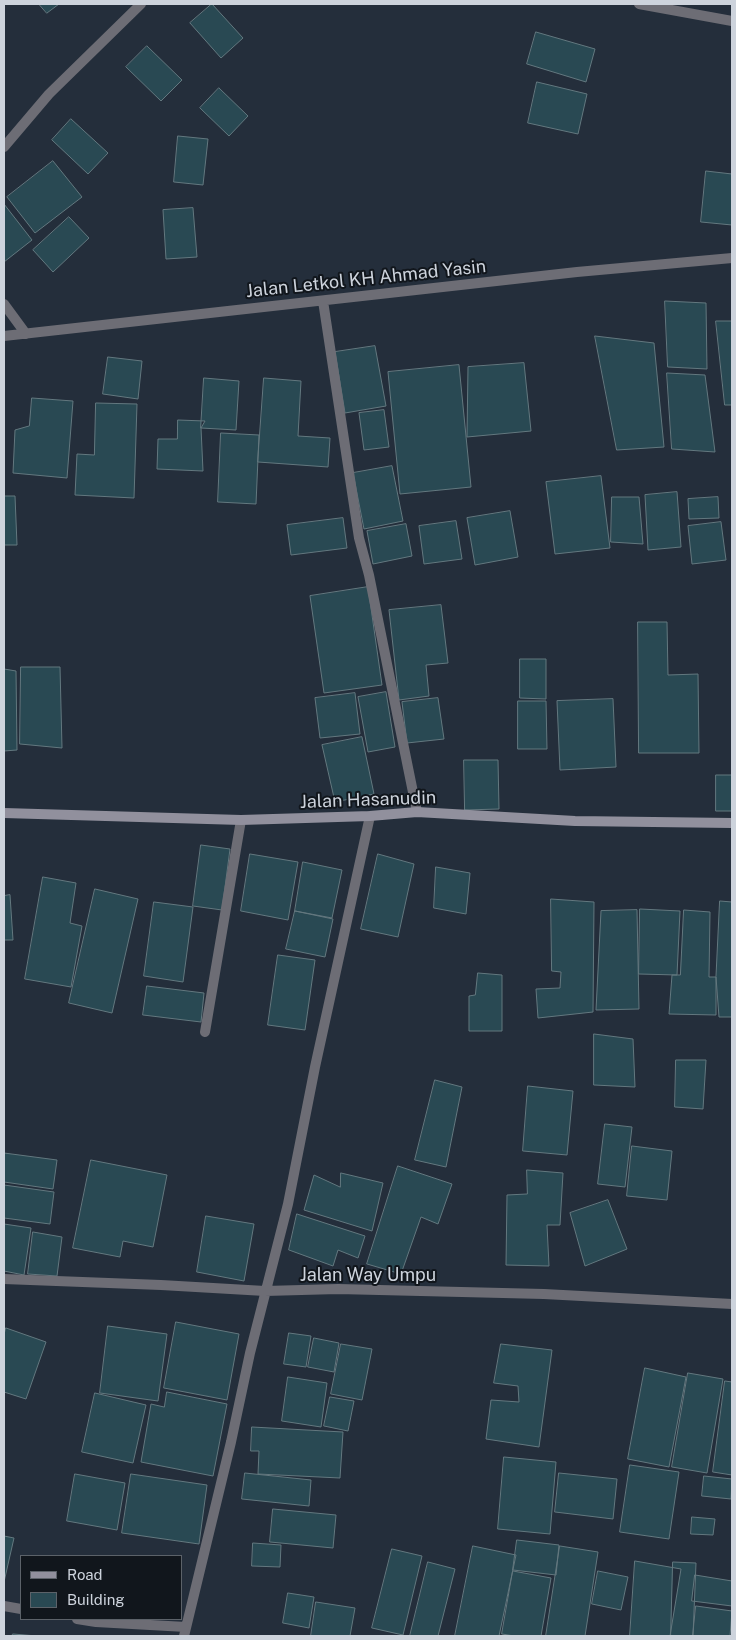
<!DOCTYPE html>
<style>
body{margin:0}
#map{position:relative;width:736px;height:1640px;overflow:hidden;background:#242e3b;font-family:"Public Sans",sans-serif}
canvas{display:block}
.frame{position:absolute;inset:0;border:5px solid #cdd3dc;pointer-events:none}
.legend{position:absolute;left:20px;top:1555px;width:162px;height:65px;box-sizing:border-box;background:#11161c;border:1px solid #5c6269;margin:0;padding:6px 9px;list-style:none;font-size:15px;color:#cdd3dc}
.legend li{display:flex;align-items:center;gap:10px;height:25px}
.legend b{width:25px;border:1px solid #5c6269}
</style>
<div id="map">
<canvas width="736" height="1640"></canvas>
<div class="frame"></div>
<ul class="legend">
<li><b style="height:6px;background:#91909d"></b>Road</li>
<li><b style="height:14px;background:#294953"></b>Building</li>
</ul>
</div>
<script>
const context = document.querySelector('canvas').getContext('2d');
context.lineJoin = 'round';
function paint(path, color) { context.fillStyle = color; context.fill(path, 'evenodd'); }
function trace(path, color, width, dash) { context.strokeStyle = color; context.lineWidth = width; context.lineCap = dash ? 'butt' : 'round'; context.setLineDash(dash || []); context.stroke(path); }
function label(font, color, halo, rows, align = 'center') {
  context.font = font + ' "Public Sans",sans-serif'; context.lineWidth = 4; context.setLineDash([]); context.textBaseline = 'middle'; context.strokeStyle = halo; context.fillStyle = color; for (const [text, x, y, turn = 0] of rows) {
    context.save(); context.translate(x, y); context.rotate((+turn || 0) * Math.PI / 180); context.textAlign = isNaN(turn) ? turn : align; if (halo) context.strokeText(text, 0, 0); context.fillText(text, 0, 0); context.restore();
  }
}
const building = new Path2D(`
 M39 4H59L47 13Z
 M212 4 243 38 221 58 190 23Z
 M536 32 595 49 586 82 527 64Z
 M147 46 182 80 161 101 126 67Z
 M537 82 587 94 578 134 528 123Z
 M219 88 248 116 229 136 200 108Z
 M71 119 108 153 88 174 52 140Z
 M178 136 208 139 203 185 174 182Z
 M53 161 82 197 35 233 7 197Z
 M706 171 732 174V225L701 222Z
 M4 204 32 240 4 262Z
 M193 208 197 257 166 259 163 210Z
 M69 217 89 238 53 272 33 250Z
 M665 301 706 303 707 369 668 367Z
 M716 321H732V405H725Z
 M595 336 654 343 664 447 617 450Z
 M375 346 386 406 345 413 335 352Z
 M108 357 142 361 138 399 103 394Z
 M524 363 531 431 467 437 468 367Z
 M459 365 471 487 400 494 388 372Z
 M667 373 705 375 715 452 672 449Z
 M204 378 239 381 236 430 201 428Z
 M264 378 301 381 298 436 330 438 328 467 258 462Z
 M32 398 73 401 67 478 13 473 15 430 29 426Z
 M96 403 137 404 134 498 75 495 77 454 94 455Z
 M384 410 389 447 364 450 359 413Z
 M178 420 205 421 201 428 203 471 157 469 158 439H177Z
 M221 433 259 435 256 504 218 502Z
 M392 466 403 521 364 529 353 473Z
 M601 476 610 548 555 554 546 482Z
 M677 492 681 547 648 550 645 495Z
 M4 496H15L17 545H4Z
 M612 497H639L643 544 611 542Z
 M718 497 719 518 689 519 688 499Z
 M510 511 518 557 475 565 467 518Z
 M343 518 347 548 291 555 287 525Z
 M456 521 462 559 424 564 419 526Z
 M721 522 726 560 692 564 688 526Z
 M406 524 412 556 373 564 367 531Z
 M368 587 382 685 324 693 310 596Z
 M441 605 448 663 426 665 429 696 399 700 389 610Z
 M638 622H667L668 675 698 674 699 753H639Z
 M520 659H546V699L520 698Z
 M21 667H60L62 748 20 744Z
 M4 669 16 671 17 750 4 751Z
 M386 692 395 747 368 752 358 697Z
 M355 693 360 734 320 738 315 698Z
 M438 698 444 739 407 743 402 702Z
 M613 699 616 767 560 770 557 701Z
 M518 701H546L547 749H518Z
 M362 737 374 794 335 802 322 745Z
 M464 760H498L499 809 465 810Z
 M716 775H732V811H716Z
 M201 845 230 849 222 910 193 906Z
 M250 854 298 862 288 920 241 911Z
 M378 854 414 864 398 937 361 929Z
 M303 862 342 870 332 918 295 911Z
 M436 867 470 873 466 914 434 908Z
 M43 877 76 883 70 923 82 926 71 987 25 979Z
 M95 889 138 899 112 1013 69 1003Z
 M10 895 13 940H4V896Z
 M551 899 594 902 593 1012 538 1018 536 989 560 988 561 972 552 971Z
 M720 901 732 902V1017H719L716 977Z
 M154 902 193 907 183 982 144 976Z
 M640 909 680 911 677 975 639 974Z
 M637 910 639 1009 596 1010 601 911Z
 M684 910 710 912 709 977H716V1015L669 1014 672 975H680Z
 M295 911 333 919 325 957 286 949Z
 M278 955 315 960 305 1030 268 1025Z
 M478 973 502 975V1031H469V996L475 995Z
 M147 986 204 993 201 1022 143 1015Z
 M594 1034 633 1039 635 1087 594 1085Z
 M676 1060H706L703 1109 675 1107Z
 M435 1080 462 1087 446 1167 415 1160Z
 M528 1086 573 1091 567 1155 523 1151Z
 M605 1124 632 1127 625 1187 598 1184Z
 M632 1146 672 1151 667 1200 627 1196Z
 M4 1153 57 1160 53 1189 4 1182Z
 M91 1160 167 1175 153 1247 123 1241 120 1257 73 1248Z
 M398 1166 452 1184 438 1224 421 1217 401 1274 367 1264Z
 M527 1170 563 1173 560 1225H547L549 1266 506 1265 507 1195 527 1194Z
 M341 1173 383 1183 372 1231 304 1210 314 1175 340 1187Z
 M4 1185 54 1192 50 1224 4 1218Z
 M608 1200 627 1249 585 1266 570 1213Z
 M297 1214 365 1236 358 1258 338 1250 333 1266 289 1250Z
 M206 1216 254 1224 244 1281 197 1272Z
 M4 1224 31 1228 24 1275 4 1271Z
 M33 1232 62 1237 57 1276 28 1274Z
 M176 1322 239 1334 227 1400 164 1388Z
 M108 1326 167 1334 158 1401 100 1393Z
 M6 1328 46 1342 26 1399 4 1392V1335Z
 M289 1333 311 1336 306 1367 284 1364Z
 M314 1338 339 1343 334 1372 308 1367Z
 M341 1344 372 1349 362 1400 331 1394Z
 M501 1344 552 1350 539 1447 486 1439 491 1400 519 1402 518 1386 494 1383Z
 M645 1368 686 1377 669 1467 628 1459Z
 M688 1373 723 1379 707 1473 672 1467Z
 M288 1377 327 1383 321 1427 282 1421Z
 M725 1381 732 1382V1475L713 1472Z
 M167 1392 227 1404 213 1476 141 1462 151 1404 164 1407Z
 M95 1393 146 1405 133 1463 82 1452Z
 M330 1397 354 1401 348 1431 324 1426Z
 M252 1427 343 1432 340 1478 258 1474 259 1451H251Z
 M504 1457 556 1462 550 1534 498 1529Z
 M630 1465 679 1472 669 1539 620 1532Z
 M245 1473 311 1480 309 1506 242 1499Z
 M559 1473 617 1479 613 1519 555 1512Z
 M75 1474 125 1483 117 1530 67 1521Z
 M131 1474 207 1485 199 1544 122 1533Z
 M704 1476 732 1479 731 1499 702 1496Z
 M273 1509 336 1515 333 1548 270 1542Z
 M692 1517 715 1519 713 1535 691 1534Z
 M4 1536 14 1538 4 1582Z
 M517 1540 559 1545 556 1575 513 1570Z
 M253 1543 281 1545 280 1567 252 1566Z
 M473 1546 516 1555 499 1636H455Z
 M560 1546 598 1552 585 1636H546Z
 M392 1549 422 1556 403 1635 372 1628Z
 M635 1561 681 1569 670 1636H630Z
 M428 1562 455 1569 438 1636H410Z
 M673 1562 696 1563 693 1636H671Z
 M513 1571 551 1578 541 1636H514L502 1634Z
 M598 1571 628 1577 621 1610 592 1604Z
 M695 1575 732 1581V1606L692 1601Z
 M288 1593 314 1597 309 1628 283 1623Z
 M316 1602 355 1608 350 1636H311Z
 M696 1606 732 1611 730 1636H693Z
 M13 1634 37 1636H12Z`);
paint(building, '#294953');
trace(building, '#63787f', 1);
trace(new Path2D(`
 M639 4 732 21
 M4 147 49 94 141 4
 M323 301 359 538 369 575 417 812
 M4 304 26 334
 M4 336 577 272 732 258
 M205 1032 241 820
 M4 1279 161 1285 265 1291 338 1289 544 1294 732 1304
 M4 1606 21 1609
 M77 1619 96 1622 186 1627
 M184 1636 231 1442 250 1353 288 1204 315 1067 370 816`), '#6d6d75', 10);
trace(new Path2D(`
 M4 813 241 820 370 816 417 812 575 821 732 823`), '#91909d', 10);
label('18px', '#cdd3dc', '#11161c', [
 ["Jalan Letkol KH Ahmad Yasin",366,279,-6],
 ["Jalan Hasanudin",368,800,-2],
 ["Jalan Way Umpu",368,1275]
]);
</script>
